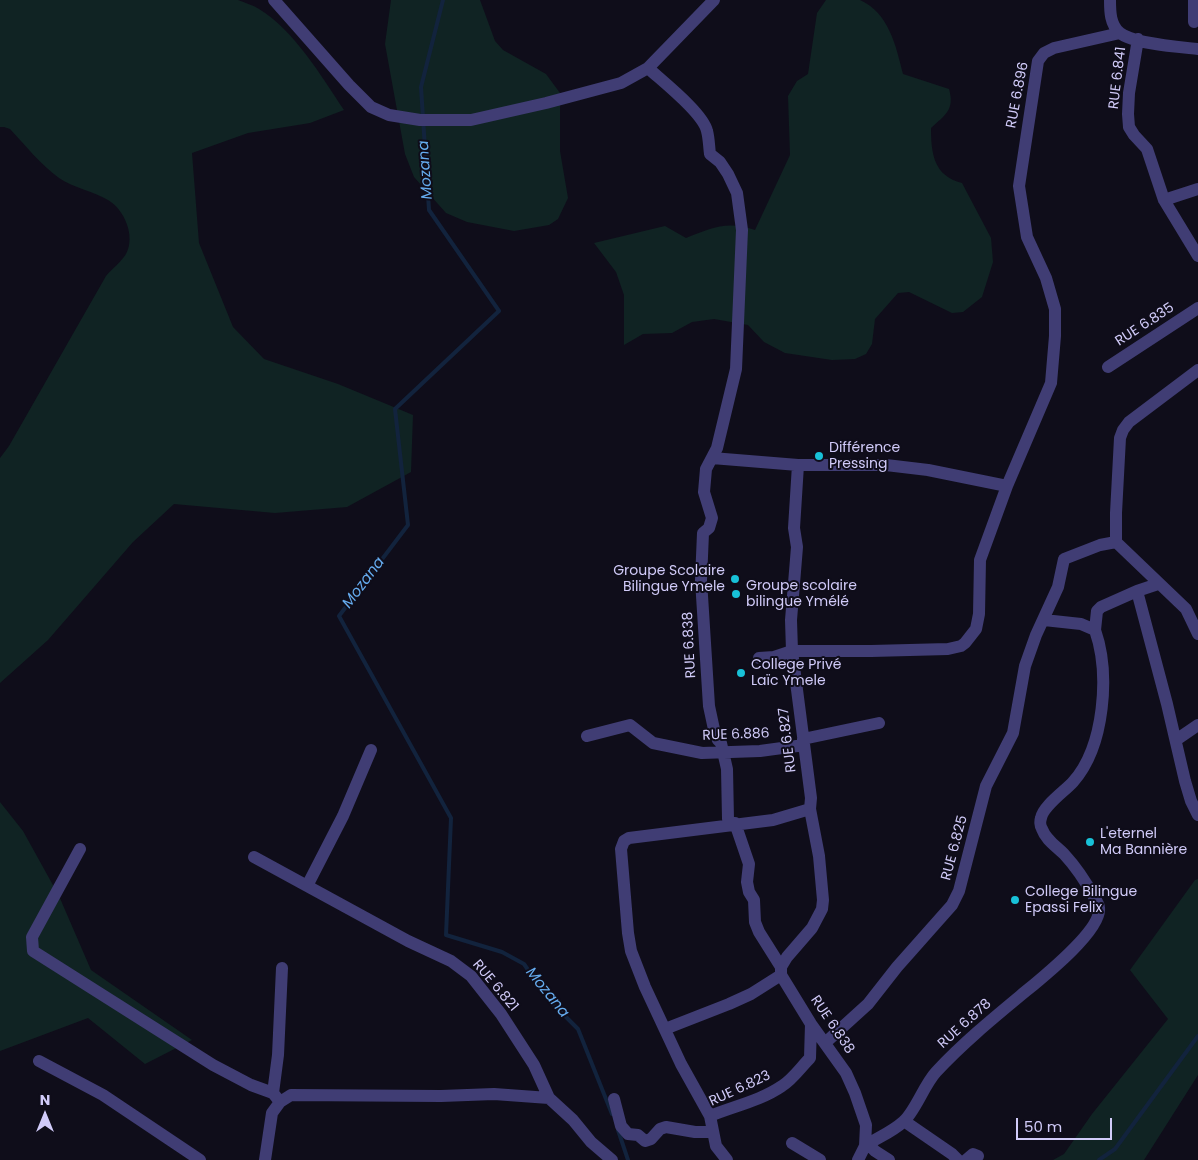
<!DOCTYPE html>
<meta charset="utf-8">
<style>
body{margin:0}
#map{position:relative;width:1198px;height:1160px;overflow:hidden;background:#0f0d1a;font-family:Poppins,sans-serif}
canvas{display:block}
.north{position:absolute;left:20px;top:1090px;width:50px;height:50px;-webkit-text-stroke:4px #0f0d1a;paint-order:stroke;rotate:0deg;font-size:14px;font-weight:700;line-height:20px;text-align:center;color:#d1cbf9}
.north::after{content:'';display:block;margin:auto;width:18px;height:22px;background:#d1cbf9;clip-path:polygon(50% 0,100% 100%,50% 72%,0 100%)}
.scale{position:absolute;left:1016px;top:1118px;width:96px;height:22px;box-sizing:border-box;border:2px solid #d1cbf9;border-top:0;padding-left:6px;font-size:15px;line-height:18px;white-space:nowrap;color:#d1cbf9;-webkit-text-stroke:4px #0f0d1a;paint-order:stroke}
</style>
<div id="map">
<canvas width="1198" height="1160"></canvas>
<div class="north">N</div>
<div class="scale">50 m</div>
</div>
<script>
const context = document.querySelector('canvas').getContext('2d');
context.lineJoin = 'round';
function paint(path, color) { context.fillStyle = color; context.fill(path, 'evenodd'); }
function trace(path, color, width, dash) { context.strokeStyle = color; context.lineWidth = width; context.lineCap = dash ? 'butt' : 'round'; context.setLineDash(dash || []); context.stroke(path); }
function label(font, color, halo, rows, align = 'center') {
  context.font = font + ' Poppins,sans-serif'; context.lineWidth = 4; context.setLineDash([]); context.textBaseline = 'middle'; context.strokeStyle = halo; context.fillStyle = color; for (const [text, x, y, turn = 0] of rows) {
    context.save(); context.translate(x, y); context.rotate((+turn || 0) * Math.PI / 180); context.textAlign = isNaN(turn) ? turn : align; if (halo) context.strokeText(text, 0, 0); context.fillText(text, 0, 0); context.restore();
  }
}
paint(new Path2D(`
 M0 0H238C245 3 253 5 259 9 294 30 322 77 344 110L310 123 248 133 192 153 199 243 233 327 264 359 338 384 413 415 411 472 347 507 275 513 174 504 133 542 48 640 0 683V458L9 446 106 276C112 269 121 262 126 254 136 236 124 209 108 200 93 191 74 188 59 178 41 165 25 145 10 129L4 127H0Z
 M391 0H480L495 41 503 50 546 74 560 93V151L568 198 558 219 549 225 514 231 467 222 446 213 414 177 405 154 385 44Z
 M826 0H860C889 13 896 46 903 74L949 89C955 110 945 115 931 128 931 154 934 176 962 183L991 238 993 262 982 297 963 312 952 313 909 292 898 293 875 319 872 344 866 354 855 359 832 360 785 353 764 342 748 325 714 319 692 322 672 333 643 334 624 345V295L616 272 594 243 665 226 686 238C711 228 727 220 755 230L790 155 788 96 797 81 808 74 817 13Z
 M0 802 23 831 59 896 91 970 192 1040 145 1064 88 1018 0 1051Z
 M1198 879V1075L1144 1160H1053L1064 1154 1092 1114 1168 1019 1130 970 1195 880Z`), '#102323');
trace(new Path2D(`
 M443 0 421 87 429 210 499 311 395 409 408 525 339 616 451 818 446 935 502 952 524 964 548 999 578 1029 612 1114
 M618 1130 628 1160
 M1099 1160 1115 1149 1198 1036`), '#12233d', 4);
trace(new Path2D(`
 M274 0 349 85 371 107 389 115 420 120H471L546 103 621 83 648 68 714 0
 M1110 0C1110 11 1110 25 1120 33 1134 44 1180 47 1198 49
 M1194 22V0
 M1138 39 1129 93 1128 114 1129 127 1134 135 1147 149 1164 200 1198 256
 M648 68C662 81 703 113 707 131 709 138 709 147 710 154L720 162 728 174 737 193 742 230 736 369 717 448 706 469 704 492 712 518 709 528 703 533 701 580 709 706 715 734 718 740 721 743 727 769 728 819 731 823H735L749 864 747 882 749 892 754 900 755 922 759 932 781 967V975L811 1024 846 1073 855 1093 866 1125 865 1146 858 1160
 M1164 200 1198 189
 M1108 367 1198 308
 M712 458 798 465H886L928 470 1007 486
 M1116 542 1186 609 1198 634
 M1137 591 1167 704 1185 781 1191 801 1198 815
 M1095 630 1097 611 1101 607 1137 591 1158 584
 M759 658 774 657 792 651H871L948 649 961 646 965 643 976 629 979 614 980 560 1007 486 1051 383 1055 336V309L1046 278 1027 237 1019 186 1038 61 1044 53 1054 48 1120 33
 M587 736 630 725 653 743 702 753 760 751 804 745
 M803 739 879 723
 M1176 740 1198 725
 M80 849 32 937 33 951 213 1065 251 1085 273 1093 280 1102
 M254 857 408 941 451 961 471 976 501 1014 534 1065 549 1098 573 1120 591 1142 612 1160
 M307 886 343 816 371 750
 M781 967 787 957 812 928 822 909 823 900 819 856 810 809 811 798 792 651 791 620 797 547 794 528 798 465
 M665 1029 729 1004 751 994 781 975
 M825 1043 868 1004 897 967 952 905 959 891 986 786 1013 733 1025 666 1036 635 1058 587 1064 559 1100 545 1116 542V513L1120 438 1123 430 1129 422 1198 370
 M39 1061 103 1095 200 1160
 M273 1093 278 1055 282 968
 M614 1099 621 1126 628 1134 638 1135 645 1141 651 1139 660 1129 666 1127 695 1132H713
 M710 1116 681 1064 645 987 631 951 628 933 621 849 624 841 629 838 773 820 810 809
 M904 1121 952 1154 958 1160
 M792 1143 820 1160
 M868 1144 875 1151 889 1160
 M865 1146C877 1138 892 1132 903 1122 915 1112 924 1085 936 1072 962 1044 991 1020 1020 996 1038 981 1102 931 1099 908 1099 904 1096 900 1094 897 1086 882 1076 867 1064 854 1056 846 1046 840 1042 829 1040 826 1040 821 1041 818 1043 806 1065 791 1073 782 1105 746 1110 673 1095 630L1081 624 1044 620
 M265 1160 272 1113 280 1102 291 1095 441 1096 494 1094 549 1098
 M727 1160 716 1146 710 1116C734 1106 760 1101 782 1086 793 1079 801 1067 810 1058L811 1024
 M966 1160 973 1154 978 1156`), '#403d74', 12);
for (const [x, y, r, color] of [
 [819,456,5,"#18c1d8"],
 [735,579,5,"#18c1d8"],
 [736,594,5,"#18c1d8"],
 [741,673,5,"#18c1d8"],
 [1090,842,5,"#18c1d8"],
 [1015,900,5,"#18c1d8"]
]) { const dot = new Path2D(); dot.arc(x, y, r, 0, 2 * Math.PI); context.fillStyle = color; context.fill(dot); trace(dot, '#0f0d1a', 2); }
label('14px', '#d1cbf9', '#0f0d1a', [
 ["RUE 6.841",1118,78,-83],
 ["RUE 6.896",1018,95,-79],
 ["RUE 6.835",1145,325,-33],
 ["RUE 6.838",690,645,-93],
 ["RUE 6.886",736,735,-2],
 ["RUE 6.827",788,740,-97],
 ["RUE 6.825",955,848,-75],
 ["RUE 6.821",495,986,50],
 ["RUE 6.878",965,1024,-42],
 ["RUE 6.838",832,1025,56],
 ["RUE 6.823",740,1089,-25]
]);
label('14px', '#d1cbf9', '#0f0d1a', [
 ["Différence",829,448],
 ["Pressing",829,464],
 ["Groupe Scolaire",725,571,"right"],
 ["Bilingue Ymele",725,587,"right"],
 ["Groupe scolaire",746,586],
 ["bilingue Ymélé",746,602],
 ["College Privé",751,665],
 ["Laïc Ymele",751,681],
 ["L'eternel",1100,834],
 ["Ma Bannière",1100,850],
 ["College Bilingue",1025,892],
 ["Epassi Felix",1025,908]
], 'left');
label('italic 15px', '#65abee', '#0f0d1a', [
 ["Mozana",426,170,-94],
 ["Mozana",364,583,-53],
 ["Mozana",547,993,51]
]);
</script>
